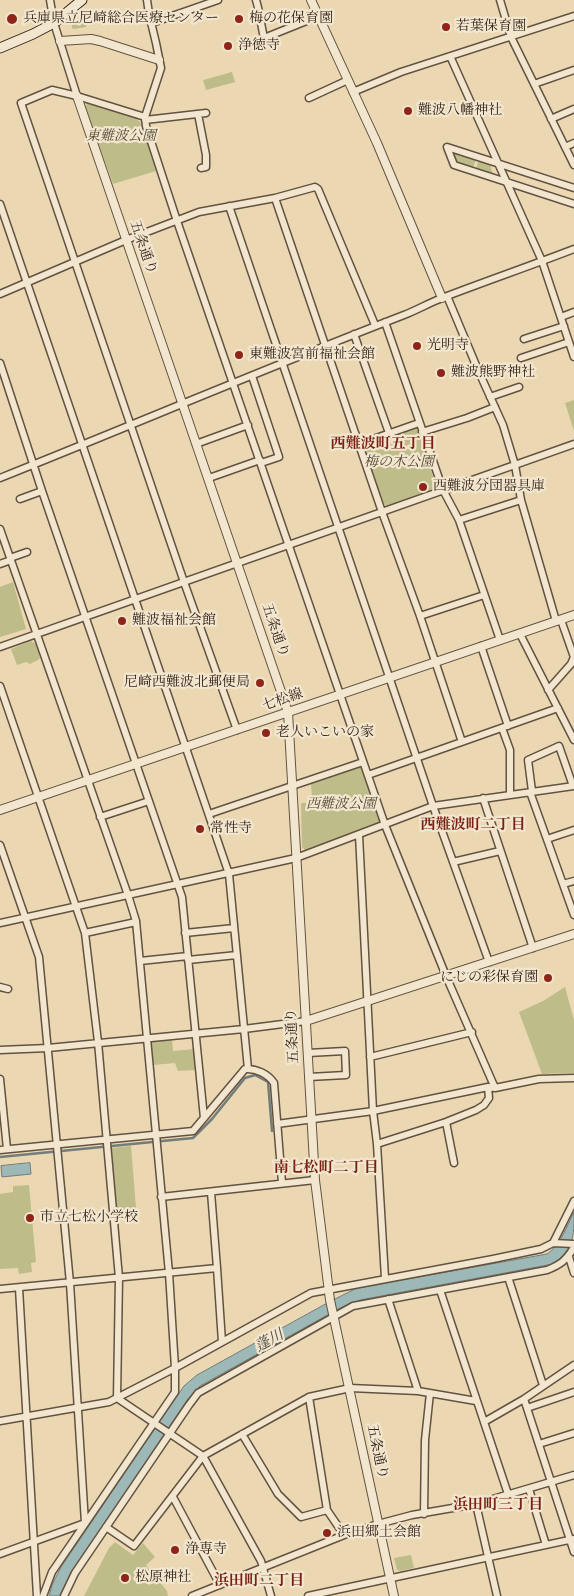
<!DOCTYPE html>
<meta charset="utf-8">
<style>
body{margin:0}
canvas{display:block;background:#ebd8b3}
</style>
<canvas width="574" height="1596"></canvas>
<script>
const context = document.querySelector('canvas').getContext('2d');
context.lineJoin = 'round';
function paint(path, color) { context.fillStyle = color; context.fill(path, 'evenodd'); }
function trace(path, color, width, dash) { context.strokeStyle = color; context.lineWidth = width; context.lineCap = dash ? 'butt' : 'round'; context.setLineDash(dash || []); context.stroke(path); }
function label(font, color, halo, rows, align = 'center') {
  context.font = font + ' Vollkorn,"Noto Serif JP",serif'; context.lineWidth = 4.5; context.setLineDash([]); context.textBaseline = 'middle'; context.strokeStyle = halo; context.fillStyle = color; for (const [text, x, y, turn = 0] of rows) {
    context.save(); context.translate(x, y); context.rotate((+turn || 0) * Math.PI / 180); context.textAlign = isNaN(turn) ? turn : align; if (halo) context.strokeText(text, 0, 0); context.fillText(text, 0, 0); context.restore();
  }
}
paint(new Path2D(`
 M83 17H86V27L74 29 72 28V25Z
 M232 72 235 82 206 90 203 80Z
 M88 103 135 117 141 123 156 171 113 184 85 106Z
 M452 152 476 159 473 168 456 163Z
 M479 159 489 162 493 174 476 169Z
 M574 400V431L565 403Z
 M414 427 417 428 436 485 435 488 387 506 384 504 363 446 365 443Z
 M13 582 26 629 0 637V587Z
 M31 641 36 644 40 658 38 660 30 664 26 662 17 665 11 649Z
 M360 767 362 769 380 820 378 823 306 851 302 847 301 803H309V798H312L311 784Z
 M565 987 574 1020V1073L542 1074 519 1012 543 1001Z
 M172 1039 173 1051 194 1049 196 1070 178 1071 175 1063 153 1065 151 1042 153 1040Z
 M131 1146 136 1208 117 1210 111 1148Z
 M29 1185 36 1262 31 1263 32 1272 19 1274 18 1268 0 1269V1194L13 1192V1186Z
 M115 1542 133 1555 143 1543 155 1557 146 1565 167 1591 168 1596H84L109 1548Z
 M411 1555 414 1568 400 1571 397 1570 394 1558Z`), '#bebc88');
const water = new Path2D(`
 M30 1163 31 1174 2 1177 1 1166Z
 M574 1212C574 1238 574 1248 553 1264L360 1300 340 1308 200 1386 187 1400 70 1576 61 1596H49L52 1585 61 1567 177 1396 184 1386 197 1375 329 1302 357 1288 547 1254C561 1245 567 1225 574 1212Z`);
paint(water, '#9cb8b7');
trace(water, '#737d79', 1);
trace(new Path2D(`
 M0 1157 193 1138 212 1119 245 1078 255 1075 268 1082 272 1131`), '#737d79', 2.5);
const minor = new Path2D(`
 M50 0 54 23 77 96
 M147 0 149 14 156 43 161 68 145 117 146 126 177 221 385 825 446 976 495 1088
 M256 0C260 13 261 25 264 38L319 16
 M500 0 511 37 574 165
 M152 23 218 0
 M450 56 542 261 574 357
 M534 84 574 70
 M353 92 401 72 574 16
 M309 98 348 80
 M198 114 206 155V167L201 168
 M145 117 77 96 52 90 21 103 184 582 237 730
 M551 119 574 109
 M145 120 206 113
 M565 147 574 143
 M574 188 447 147 454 165 574 204
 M275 198 382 512 420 616 462 742
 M0 204 229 874 248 1069
 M229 206 433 806 489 962
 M0 294 126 240 199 212 275 198 315 187 318 189 375 325
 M447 296 478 370 503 425 515 465 521 500 556 621
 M561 317 574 312
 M385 322 443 490 459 520 500 640
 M354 334 389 433
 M524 339 564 326
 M521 358 569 342
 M0 363 42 491 182 897 204 1118
 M252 376 279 457 261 463
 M490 397 519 387
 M422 432 467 418 495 407
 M196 444 248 425
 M359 444 419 423
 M0 478C135 424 269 367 404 315 417 310 429 303 442 298 486 281 530 266 574 249
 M209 478 260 460
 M20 499 42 491
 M459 520 521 500
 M0 529 128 895 136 921 169 1273 175 1368V1392L52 1572 43 1596
 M10 558 27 552
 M0 564 11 560
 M420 616 484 595
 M520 634 574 740
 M481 646 508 726
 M0 647 574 444
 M0 686 85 933 98 1042 119 1278 117 1398 203 1456 261 1561 271 1596
 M548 690 571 664 574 657 561 620
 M502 728 510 750V795
 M368 775 558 708
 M532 791 528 760 559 746 573 786
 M530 792 574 915
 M483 798 533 948
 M209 814 363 762
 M100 817 149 801
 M359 835 373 1111 377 1144 385 1278
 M547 839 574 830
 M0 845 39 957 70 1283 85 1523 0 1554
 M453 862 500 851
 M563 884 574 881
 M0 923 296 858 433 806 574 786
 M85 933 136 922
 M185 933 234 928
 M188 960 237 955
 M140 961 188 956
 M0 987 8 989
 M0 1050 48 1048 244 1029 306 1021
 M308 1053 345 1051 346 1075 309 1077
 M370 1057 472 1032
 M0 1079 7 1149
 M446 1122 454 1163
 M277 1124 373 1111 488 1087 495 1088 539 1079 574 1078
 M377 1144 446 1122 476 1110 484 1105 489 1098 488 1087
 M0 1150 193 1131 245 1069C256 1068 268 1074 274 1083L282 1183
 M211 1192 217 1268 222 1342
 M161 1197 315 1180
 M553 1243 574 1201
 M569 1257 574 1273
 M508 1277 543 1385
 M19 1288 37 1596
 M0 1289 217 1268
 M440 1290 508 1494
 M388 1299 418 1391
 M309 1397 327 1510 344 1535
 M524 1399 574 1552
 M527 1408 574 1392
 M0 1421 109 1402 175 1368 311 1293 493 1259 541 1249 553 1243 574 1244
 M484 1422 524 1399 574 1365
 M242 1434 278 1494 301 1517 327 1510
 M539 1444 574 1433
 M529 1489 546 1545
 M173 1497 220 1585
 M476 1504 497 1596
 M424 1514 425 1440 430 1393
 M106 1527 134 1546 203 1456 309 1397 350 1388 418 1391 476 1401
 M64 1596 75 1573 189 1405 198 1393 353 1306 547 1270C560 1265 567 1260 574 1247
 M192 1596 344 1535 378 1524 412 1515 476 1504 574 1475
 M308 1596 574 1539`);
const tertiary = new Path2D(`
 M311 0 377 143 442 298
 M60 41 91 39 100 41 159 60
 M77 96 288 712 315 1180 330 1300 394 1596
 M0 810 574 615
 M306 1021 574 934`);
const secondary = new Path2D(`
 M0 48 33 34 54 23 82 0`);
trace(minor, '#635241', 9);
trace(tertiary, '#635241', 10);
trace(secondary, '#36251b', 11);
trace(minor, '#f2e6ce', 6);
trace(tertiary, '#f2e6ce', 8);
trace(secondary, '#f2e6ce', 9);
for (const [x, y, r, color] of [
 [12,19,6,"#8f2418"],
 [239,19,5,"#8f2418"],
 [446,27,5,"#8f2418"],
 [228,46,5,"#8f2418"],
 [408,111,5,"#8f2418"],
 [417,346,5,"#8f2418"],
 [239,355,5,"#8f2418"],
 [441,373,5,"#8f2418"],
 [423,487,5,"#8f2418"],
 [122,621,5,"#8f2418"],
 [260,683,5,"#8f2418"],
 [266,733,5,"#8f2418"],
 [200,829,5,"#8f2418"],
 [548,978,5,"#8f2418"],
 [30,1218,5,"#8f2418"],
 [327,1533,5,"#8f2418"],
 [175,1550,5,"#8f2418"],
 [125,1578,5,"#8f2418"]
]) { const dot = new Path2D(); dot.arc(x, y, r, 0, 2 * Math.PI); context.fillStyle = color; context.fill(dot); trace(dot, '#f2e6ce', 2); }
label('14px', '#36251b', '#f2e6ce', [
 ["兵庫県立尼崎総合医療センター",23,19],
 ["梅の花保育園",249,19],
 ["若葉保育園",456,27],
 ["浄徳寺",238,46],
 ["難波八幡神社",418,111],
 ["光明寺",427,346],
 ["東難波宮前福祉会館",249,355],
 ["難波熊野神社",451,373],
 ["西難波分団器具庫",433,487],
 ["難波福祉会館",132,621],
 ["尼崎西難波北郵便局",250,683,"right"],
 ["老人いこいの家",276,733],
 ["常性寺",210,829],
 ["にじの彩保育園",538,978,"right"],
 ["市立七松小学校",40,1218],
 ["浜田郷土会館",337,1533],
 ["浄専寺",185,1550],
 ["松原神社",135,1578]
], 'left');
label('italic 14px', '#584b36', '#f2e6ce', [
 ["東難波公園",121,137],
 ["梅の木公園",399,463],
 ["西難波公園",341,805]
]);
label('14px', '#36251b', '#f2e6ce', [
 ["五条通り",142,248,71],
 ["五条通り",274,631,71],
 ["七松線",283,701,-19],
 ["五条通り",294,1036,-93],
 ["五条通り",376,1452,78]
]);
label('bold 15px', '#7a1f14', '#f2e6ce', [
 ["西難波町五丁目",383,445],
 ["西難波町二丁目",473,826],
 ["南七松町二丁目",326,1169],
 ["浜田町三丁目",498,1506],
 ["浜田町二丁目",259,1582]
]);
label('italic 15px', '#504a42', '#f2e6ce', [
 ["蓬川",270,1342,-29]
]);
</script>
